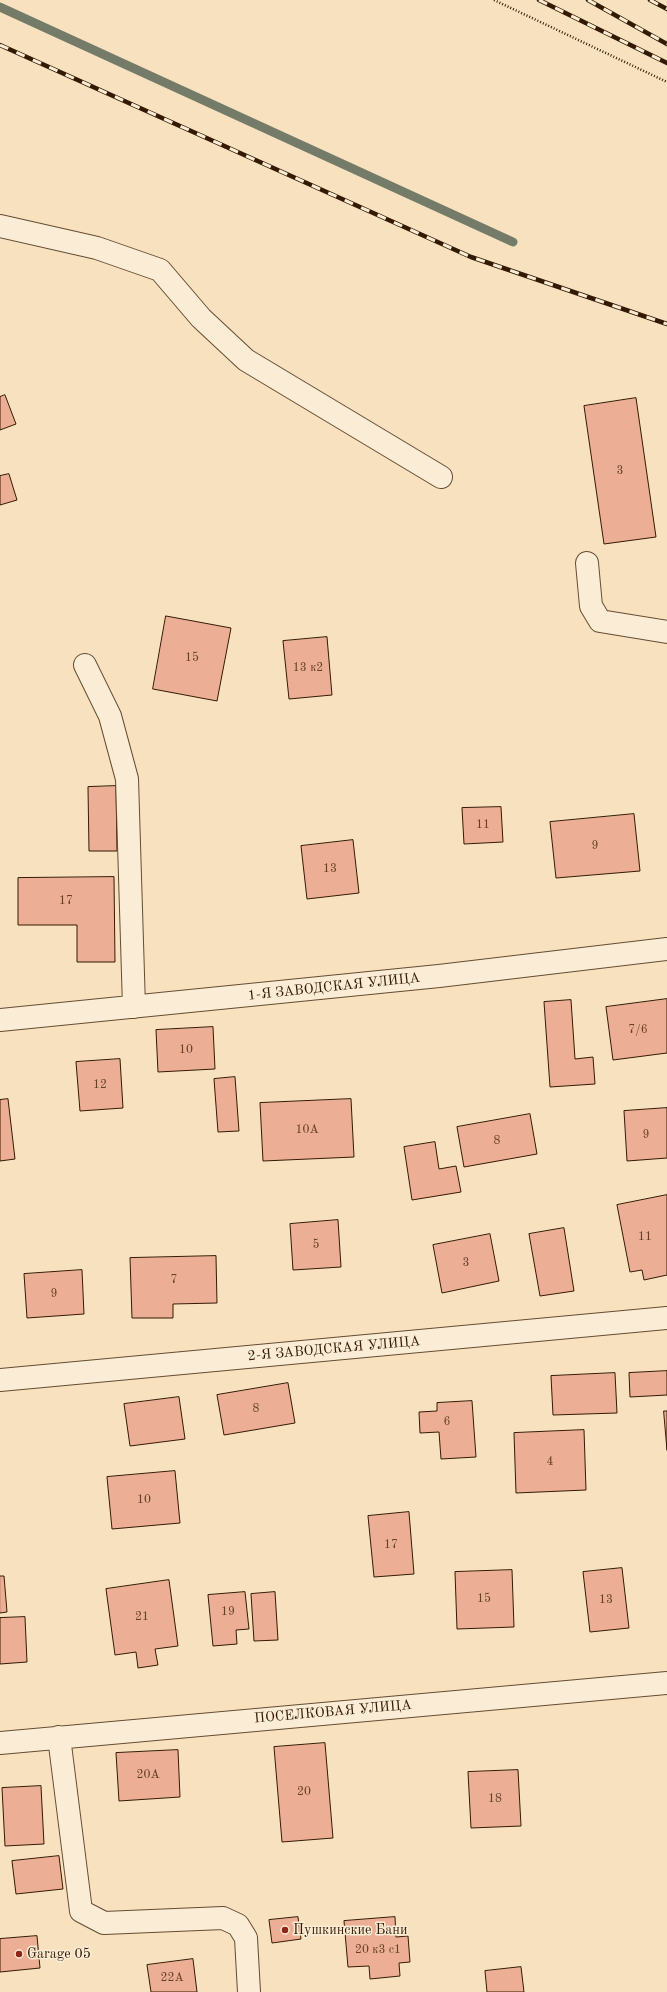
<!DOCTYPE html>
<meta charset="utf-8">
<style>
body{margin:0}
canvas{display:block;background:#f8e1be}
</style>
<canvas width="667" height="1992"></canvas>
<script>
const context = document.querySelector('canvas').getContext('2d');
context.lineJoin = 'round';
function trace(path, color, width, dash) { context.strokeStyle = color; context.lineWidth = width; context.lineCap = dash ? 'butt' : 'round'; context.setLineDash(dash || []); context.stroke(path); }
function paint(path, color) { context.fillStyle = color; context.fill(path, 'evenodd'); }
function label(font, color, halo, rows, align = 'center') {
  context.font = font + ' "Old Standard TT",serif'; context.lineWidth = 3; context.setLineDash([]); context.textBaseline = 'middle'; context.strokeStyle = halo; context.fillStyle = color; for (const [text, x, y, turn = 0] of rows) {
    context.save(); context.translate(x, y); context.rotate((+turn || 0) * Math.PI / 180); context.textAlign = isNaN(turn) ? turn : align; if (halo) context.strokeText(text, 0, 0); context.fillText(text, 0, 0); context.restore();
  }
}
trace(new Path2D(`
 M0 7 513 242`), '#747c69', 9);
const building = new Path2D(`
 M5 395 16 424 0 430V397Z
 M636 398 656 537 604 544 584 406Z
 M9 474 17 500 0 505V476Z
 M166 616 231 628 217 701 153 689Z
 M327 637 332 695 289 699 283 641Z
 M116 786 117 851H89L88 787Z
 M501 807 503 842 464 844 462 808Z
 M634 814 640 871 556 878 550 822Z
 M353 840 359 893 307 899 301 846Z
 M114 877 115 962H77V925H18V878Z
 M667 999V1053L613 1060 606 1007Z
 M571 1000 575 1059 593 1057 595 1084 550 1087 544 1002Z
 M213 1027 215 1069 158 1072 156 1030Z
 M120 1059 123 1108 80 1111 76 1062Z
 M235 1077 239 1131 218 1132 214 1079Z
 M8 1099 15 1159 0 1161V1100Z
 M351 1099 354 1157 263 1161 260 1103Z
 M667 1108V1158L627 1161 624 1111Z
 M530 1114 537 1154 464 1167 457 1127Z
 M435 1142 439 1169 456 1166 461 1192 412 1200 404 1147Z
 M667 1195V1275L644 1280 642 1270 630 1272 617 1205Z
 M338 1220 341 1267 293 1270 290 1224Z
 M564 1228 574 1291 540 1296 529 1234Z
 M490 1234 499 1281 442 1293 433 1245Z
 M216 1256 217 1303 173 1304V1318H132L130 1258Z
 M82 1270 84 1314 27 1318 24 1274Z
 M667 1371V1395L630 1397 629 1373Z
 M615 1373 617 1413 553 1415 551 1376Z
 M288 1383 295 1423 224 1435 217 1395Z
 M179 1397 185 1439 130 1446 124 1404Z
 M472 1401 476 1457 441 1459 439 1432 420 1433 419 1412 437 1411V1403Z
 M664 1411H667V1450Z
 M584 1430 586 1490 516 1493 514 1433Z
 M175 1471 180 1523 112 1529 107 1477Z
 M409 1512 414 1574 374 1577 368 1516Z
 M622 1568 629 1628 590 1632 583 1572Z
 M512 1570 514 1627 457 1629 455 1572Z
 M0 1576H4L7 1612 0 1613Z
 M169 1580 178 1646 155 1649 158 1665 138 1668 136 1652 115 1655 106 1589Z
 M245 1592 249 1629 236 1630 237 1644 213 1646 208 1595Z
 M275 1592 278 1640 254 1641 251 1594Z
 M25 1617 27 1662 0 1664V1618Z
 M325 1743 333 1838 282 1842 274 1747Z
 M178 1750 180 1797 119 1801 116 1753Z
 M518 1770 521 1826 471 1828 468 1772Z
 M41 1786 44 1844 5 1846 2 1788Z
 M59 1856 63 1889 16 1894 12 1861Z
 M298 1917 301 1939 272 1943 269 1920Z
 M395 1917 396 1937 408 1936 410 1962 399 1963 400 1976 370 1979 369 1966 348 1967 344 1921Z
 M37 1936 40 1968 0 1972V1939Z
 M193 1959 197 1992H151L147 1965Z
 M521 1967 524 1992H487L485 1971Z`);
paint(building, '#ecae94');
trace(building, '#341a03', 1);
const minor = new Path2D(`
 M0 226 97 248 160 270 201 318 246 360 441 477
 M587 563 591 606 600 621 667 632
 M85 665 110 716 127 779 134 1007
 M0 1020 439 976 667 949
 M0 1380 667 1318
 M59 1737 81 1911 104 1923 223 1918 238 1925 246 1938 249 1992
 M0 1743 667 1683`);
trace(minor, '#654c32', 24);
trace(new Path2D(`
 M494 0 667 82`), '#341a03', 2.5, [1, 2]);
trace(minor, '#faecd5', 22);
const rail = new Path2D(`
 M539 0 667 63
 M588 0 667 44
 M650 0 667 9
 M0 45 471 257 667 324`);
trace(rail, '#341a03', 4.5);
trace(rail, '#faecd5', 3, [9]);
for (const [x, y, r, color] of [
 [285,1930,4,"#8f2418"],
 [19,1954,4,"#8f2418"]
]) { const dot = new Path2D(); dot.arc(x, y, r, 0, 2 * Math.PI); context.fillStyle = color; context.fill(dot); trace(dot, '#faecd5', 1.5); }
label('12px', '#623f27', null, [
 ["3",620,471],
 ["15",192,658],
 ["13 к2",308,668],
 ["11",483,825],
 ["9",595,846],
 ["13",330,869],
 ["17",66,901],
 ["7/6",638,1030],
 ["10",186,1050],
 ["12",100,1085],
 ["10А",307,1130],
 ["9",646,1135],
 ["8",497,1141],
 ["11",645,1237],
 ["5",316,1245],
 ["3",466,1263],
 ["7",174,1280],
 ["9",54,1294],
 ["8",256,1409],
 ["6",447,1422],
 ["4",550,1462],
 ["10",144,1500],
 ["17",391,1545],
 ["15",484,1599],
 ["13",606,1600],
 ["19",228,1612],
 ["21",142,1617],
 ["20А",148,1775],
 ["20",304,1792],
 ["18",495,1799],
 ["20 к3 с1",378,1950],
 ["22А",172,1978]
]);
label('14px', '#341a03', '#faecd5', [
 ["1-Я ЗАВОДСКАЯ УЛИЦА",334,987,-6],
 ["2-Я ЗАВОДСКАЯ УЛИЦА",334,1349,-5],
 ["ПОСЕЛКОВАЯ УЛИЦА",333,1712,-5]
]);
label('14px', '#341a03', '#faecd5', [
 ["Пушкинские Бани",293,1930],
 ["Garage 05",27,1954]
], 'left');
</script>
